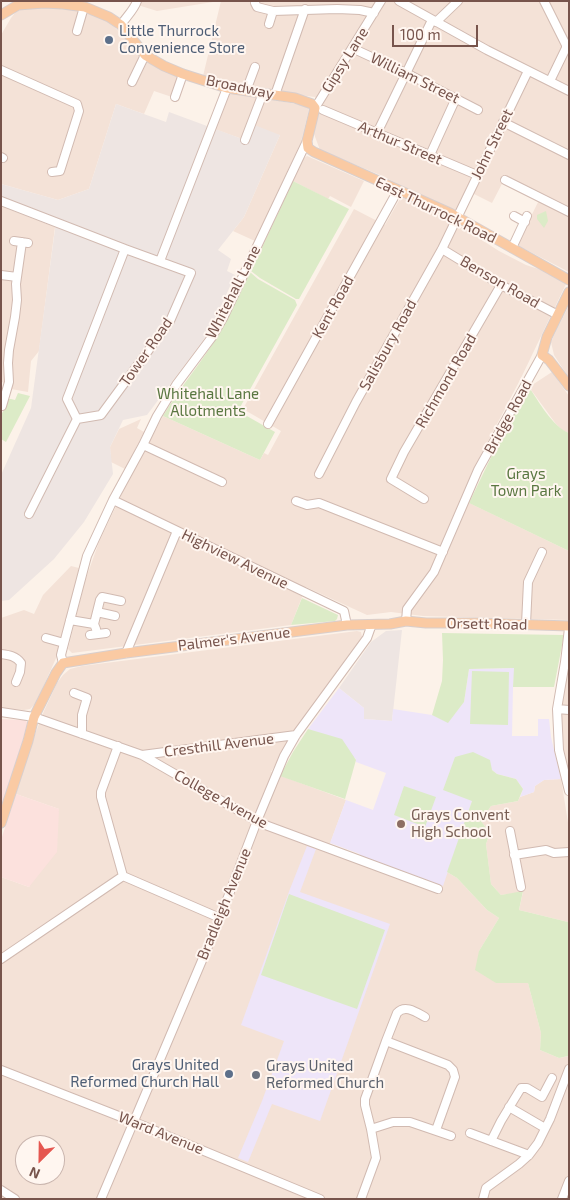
<!DOCTYPE html>
<style>
body{margin:0}
#map{position:relative;width:570px;height:1200px;overflow:hidden;background:#fcf2e9;font-family:"Exo 2",sans-serif}
canvas{display:block}
.frame{position:absolute;inset:0;border:2px solid #77544c;pointer-events:none}
.north{position:absolute;left:15px;top:1135px;width:50px;height:50px;box-sizing:border-box;background:#fff6f0;border:1px solid #c9b5ae;border-radius:50%;rotate:203deg;font-size:14px;font-weight:700;line-height:20px;text-align:center;color:#77544c}
.north::after{content:'';display:block;margin:auto;width:18px;height:22px;background:#e55750;clip-path:polygon(50% 0,100% 100%,50% 72%,0 100%)}
.scale{position:absolute;left:392px;top:25px;width:86px;height:22px;box-sizing:border-box;border:2px solid #77544c;border-top:0;padding-left:6px;font-size:15px;line-height:18px;white-space:nowrap;color:#77544c;-webkit-text-stroke:4px #fff6f0;paint-order:stroke}
</style>
<div id="map">
<canvas width="570" height="1200"></canvas>
<div class="frame"></div>
<div class="north">N</div>
<div class="scale">100 m</div>
</div>
<script>
const context = document.querySelector('canvas').getContext('2d');
context.lineJoin = 'round';
function paint(path, color) { context.fillStyle = color; context.fill(path, 'evenodd'); }
function trace(path, color, width, dash) { context.strokeStyle = color; context.lineWidth = width; context.lineCap = dash ? 'butt' : 'round'; context.setLineDash(dash || []); context.stroke(path); }
function label(font, color, halo, rows, align = 'center') {
  context.font = font + ' "Exo 2",sans-serif'; context.lineWidth = 4; context.setLineDash([]); context.textBaseline = 'middle'; context.strokeStyle = halo; context.fillStyle = color; for (const [text, x, y, turn = 0] of rows) {
    context.save(); context.translate(x, y); context.rotate((+turn || 0) * Math.PI / 180); context.textAlign = isNaN(turn) ? turn : align; if (halo) context.strokeText(text, 0, 0); context.fillText(text, 0, 0); context.restore();
  }
}
paint(new Path2D(`
 M131 1H219L157 11 141 6Z
 M221 1H569V272L517 245 542 194 506 176 492 203 466 190 456 212 380 175 320 150 314 134 316 121 323 106 315 97 244 88 203 76Z
 M56 6 75 9 102 17 112 24 141 56 154 65 181 77 172 97 154 91 144 114 116 104 89 189 58 200 1 184V35L11 18 15 13 21 9 31 7Z
 M230 92 307 106 309 109 301 142 255 241 233 231 244 217 280 135 245 140 214 129Z
 M307 156 364 181 351 207 330 196 328 199 293 181 303 159Z
 M401 197 452 221 499 251 526 265 545 271 566 284 521 378 474 468 461 499 569 551V620L423 616 391 612 367 615 306 587 291 625 72 653 68 649 85 581 99 542 126 485 163 416 260 460 264 453 268 455 281 431 243 409 354 209 385 225Z
 M1 206 55 227 39 351 31 361 28 392 11 389 1 381Z
 M569 305V378L554 355 551 342 556 331Z
 M552 372 569 396V433L562 430 556 424 529 387Z
 M141 419 137 428 144 432 125 469 111 462 110 447 119 429Z
 M71 566 79 568 57 656 36 703 30 709 24 710 1 709V618L24 610 34 614 43 595Z
 M357 631 361 632 362 637 298 725 271 772 346 800 327 852 439 894 447 872 457 878 487 910 499 918 479 951 496 983H528L541 1033 540 1050 559 1058 569 1056V1199H1V877L29 887 59 809 16 794 32 742 44 711 57 683 63 675 70 669 82 666ZM25 1145H55V1175H25Z
 M569 659V784L560 750 559 716Z
 M561 779 569 829 568 922 519 910 523 892 501 895 491 884 486 844 490 833 481 821 491 806 518 801 520 797 534 792 535 786 544 780Z`), '#f4e2d7');
paint(new Path2D(`
 M1 719 25 720 27 722 28 725 1 808Z
 M16 794 59 809 57 852 29 887 1 877V840Z`), '#fce1dd');
paint(new Path2D(`
 M116 104 166 122 169 112 245 140 252 124 280 135 244 217 218 250 231 259 227 271 235 275 210 331 147 415 123 420 110 447 113 474 84 522 54 559 9 600 1 601V475L31 408 56 222 1 201V184L58 200 89 189Z
 M402 630 392 721 364 719V708L339 688 371 642 386 631Z`), '#eee5e2');
paint(new Path2D(`
 M515 668 513 687 512 736H538V719H549L551 737 561 779 544 780 535 786 534 792 520 797 523 789 516 779 497 774 491 769 472 801 443 886 359 855 360 854 330 843 346 800 373 810 386 773 356 762V759L308 729 339 688 364 708V719L392 721 393 709 432 715 448 722 464 702 469 669Z
 M307 846 316 849 300 892 390 924 320 1121 272 1104 248 1162 238 1158 262 1101 284 1041 241 1025 290 889Z`), '#eee5f9');
paint(new Path2D(`
 M293 181 349 209 299 299H296L260 278 251 271Z
 M546 211 548 221 544 228 537 219V215Z
 M250 272 258 279 295 300 297 305 238 411 275 432 260 460 163 416C180 387 203 361 220 332 231 313 240 292 250 272Z
 M529 387C539 402 552 426 569 433V551L469 503 520 397Z
 M18 393 30 396 6 442 1 439V415L5 408 8 399H11L15 400Z
 M302 598 338 615 337 619 335 621 291 625Z
 M442 633 564 635 554 687H513L514 668 469 669 464 702 448 723 432 715 442 681 443 660Z
 M472 671 509 672 508 725 470 724Z
 M308 729 342 739 356 760 345 799 280 776 293 752Z
 M473 752 490 760 492 770 497 774 516 779 523 789 518 801 491 806 481 821 490 833 486 844 491 884 501 895 523 891 519 910 568 922V1056L559 1058 540 1050 541 1033 528 983H496L475 970 479 951 499 918 487 910 457 878 447 872 472 801 443 790 455 757Z
 M404 786 436 797 425 827 394 815Z
 M289 894 385 930 357 1009 261 975Z`), '#dcebc7');
const minor = new Path2D(`
 M399 1 487 50 569 91
 M544 1 566 45V48L550 81
 M255 3 257 7 273 11 337 9 360 10 374 13
 M436 22 458 1
 M269 24 273 11
 M121 25C126 17 134 10 137 1
 M77 31 84 7
 M352 48 406 73 478 110
 M1 70 77 104 79 111 60 171 52 172
 M132 82 145 55
 M246 91 255 67
 M275 95 305 9
 M175 97 183 74
 M315 108 381 1
 M323 110 477 175
 M503 122 569 155
 M377 133 432 20
 M245 140 263 93
 M430 155 456 98
 M1 157 3 158
 M505 180 569 212
 M1 201 125 249
 M514 216 525 222
 M14 241 28 243
 M512 248 527 216
 M125 249 191 273 170 321 101 415 77 419 67 399Z
 M442 249 501 285 558 315
 M160 261 227 88
 M1 275 17 277
 M2 406 9 382 8 363 9 350 15 317 17 300 16 284 22 242
 M268 424 398 190
 M143 445 222 482
 M319 474 356 402 442 249 528 71
 M424 499 391 479 404 452 501 285
 M113 500 344 611 347 625
 M296 501 307 505 319 503 443 552
 M29 514 77 419
 M97 612 115 616
 M70 620 94 624 96 629 97 634
 M406 621 407 609 434 572 478 470 542 355
 M94 624 100 600 102 597 121 601
 M526 624 528 582 542 552
 M569 628 565 662 557 709 559 750 569 791
 M90 635 106 633
 M46 638 64 643
 M126 653 177 531
 M1 654C9 655 16 656 21 663L20 672 16 682
 M63 663 61 655 62 651 87 556 113 500 143 445 157 416 176 385 212 337 223 318 307 141
 M74 693 87 698 82 715V734
 M557 709 569 710
 M1 712 34 717 142 755 260 823 438 889
 M118 746 101 792V797L123 876 220 918
 M142 755 296 735
 M510 831 521 887
 M514 855 546 850 554 853 569 852
 M1 959 123 876
 M386 1041 397 1013C405 1004 416 1012 425 1017
 M1 1070 134 1122 320 1199
 M509 1107 545 1128
 M436 1130 455 1077 453 1070 448 1065 386 1041 365 1099V1105L371 1129 393 1122H410L451 1136
 M470 1133 529 1155
 M491 1141 501 1121 521 1088H527L542 1097 552 1078
 M1 1190 15 1199
 M101 1199 220 918 257 821 284 756 296 735 367 638 372 624
 M361 1199 376 1158 371 1129
 M483 1199 486 1188 519 1164 529 1155 538 1143 550 1119 569 1069
 M562 1199 569 1181`);
const major = new Path2D(`
 M1 15 18 5 44 3 63 4 85 7 109 17 121 25 145 55 164 66 183 74 227 88 295 98 312 104 315 108 307 141 308 148 314 152 450 213 569 280
 M569 292 547 337 542 355 549 360 569 386
 M1 823 28 741 34 717 56 673 63 663 126 653 347 625 390 624 406 621 426 623H477L569 626`);
trace(minor, '#d1bab1', 10);
trace(major, '#d9cfcd', 11);
trace(minor, '#fff', 8);
trace(major, '#facaa3', 9);
for (const [x, y, r, color] of [
 [109,40,5,"#5c6f8a"],
 [401,824,5,"#8d6e63"],
 [229,1074,5,"#5c6f8a"],
 [256,1075,5,"#6b7280"]
]) { const dot = new Path2D(); dot.arc(x, y, r, 0, 2 * Math.PI); context.fillStyle = color; context.fill(dot); trace(dot, '#fff6f0', 2); }
label('15px', '#4e5e75', '#fff6f0', [
 ["Little Thurrock",119,31],
 ["Convenience Store",119,48],
 ["Grays United",219,1065,"right"],
 ["Reformed Church Hall",219,1082,"right"]
], 'left');
label('15px', '#77544c', '#fff6f0', [
 ["Gipsy Lane",345,60,-58],
 ["William Street",415,78,26],
 ["Broadway",240,87,12],
 ["Arthur Street",400,143,23],
 ["John Street",492,144,-64],
 ["East Thurrock Road",436,210,26],
 ["Benson Road",500,282,30],
 ["Whitehall Lane",233,292,-63],
 ["Kent Road",333,307,-61],
 ["Salisbury Road",388,345,-61],
 ["Tower Road",146,352,-55],
 ["Richmond Road",446,381,-60],
 ["Bridge Road",508,417,-61],
 ["Highview Avenue",235,559,26],
 ["Orsett Road",487,624,1],
 ["Palmer's Avenue",234,639,-7],
 ["Cresthill Avenue",219,745,-7],
 ["College Avenue",221,799,29],
 ["Bradleigh Avenue",224,904,-68],
 ["Ward Avenue",161,1133,22]
]);
label('15px', '#5a7741', '#fff6f0', [
 ["Whitehall Lane",208,394],
 ["Allotments",208,411],
 ["Grays",526,474],
 ["Town Park",526,491]
]);
label('15px', '#785e54', '#fff6f0', [
 ["Grays Convent",411,815],
 ["High School",411,832]
], 'left');
label('15px', '#5b616d', '#fff6f0', [
 ["Grays United",266,1066],
 ["Reformed Church",266,1083]
], 'left');
</script>
